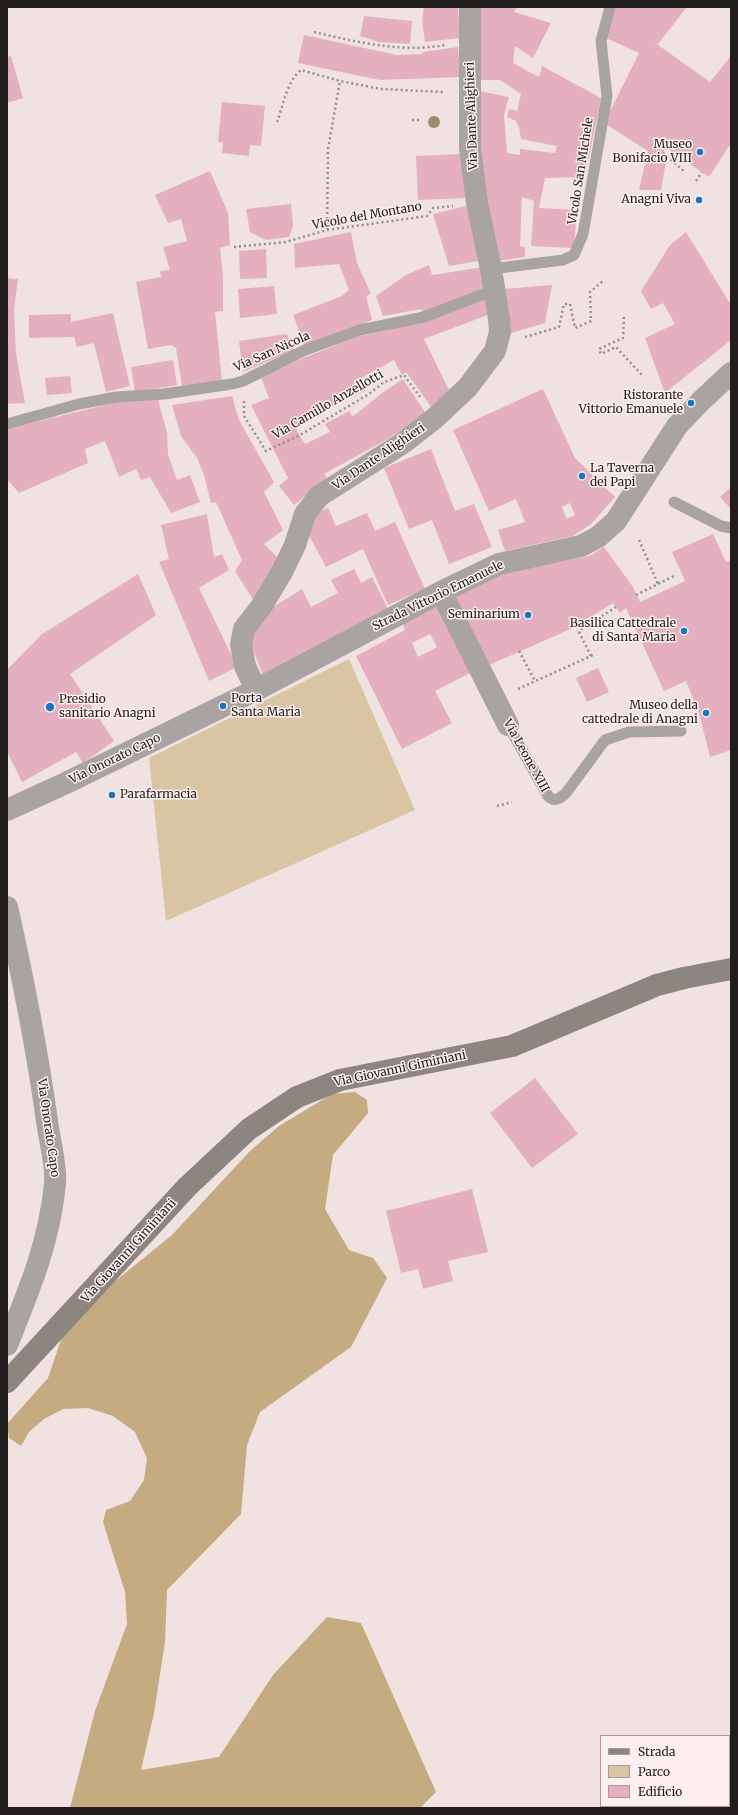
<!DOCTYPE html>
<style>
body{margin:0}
#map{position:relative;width:738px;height:1815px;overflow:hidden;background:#f0e2e0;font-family:Merriweather,serif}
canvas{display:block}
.frame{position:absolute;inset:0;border:8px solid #221d1d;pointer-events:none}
.legend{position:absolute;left:600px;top:1735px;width:130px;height:72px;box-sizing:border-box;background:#fdefee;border:1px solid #a59b9a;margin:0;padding:5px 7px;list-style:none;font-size:12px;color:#221d1d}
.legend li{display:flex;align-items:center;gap:8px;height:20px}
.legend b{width:20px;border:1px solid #a59b9a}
</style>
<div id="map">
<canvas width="738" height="1815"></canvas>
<div class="frame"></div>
<ul class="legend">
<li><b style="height:5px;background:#8c8580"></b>Strada</li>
<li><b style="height:11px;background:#d9c5a3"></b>Parco</li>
<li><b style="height:11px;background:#e4b0c0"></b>Edificio</li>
</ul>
</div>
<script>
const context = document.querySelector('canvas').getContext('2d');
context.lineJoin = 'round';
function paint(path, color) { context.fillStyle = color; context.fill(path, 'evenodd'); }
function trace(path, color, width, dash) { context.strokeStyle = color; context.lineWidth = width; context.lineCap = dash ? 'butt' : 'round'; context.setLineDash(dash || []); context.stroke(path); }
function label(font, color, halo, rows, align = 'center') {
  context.font = font + ' Merriweather,serif'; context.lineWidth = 3; context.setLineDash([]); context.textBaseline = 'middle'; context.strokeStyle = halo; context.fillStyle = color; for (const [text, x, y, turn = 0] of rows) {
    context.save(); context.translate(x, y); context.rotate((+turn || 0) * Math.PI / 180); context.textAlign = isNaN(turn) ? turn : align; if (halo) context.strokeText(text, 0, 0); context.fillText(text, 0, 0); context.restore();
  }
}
paint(new Path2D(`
 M349 659 415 810 166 921 149 758Z`), '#d9c5a3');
paint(new Path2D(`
 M355 1092 367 1100 368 1113 333 1155 325 1209 349 1250 373 1258 387 1278 351 1347 260 1412 247 1445 241 1514 167 1590 165 1642 154 1713 141 1770 219 1757 273 1675 327 1617 361 1623 436 1792 420 1808H70L95 1711 127 1624 125 1592 103 1522 106 1510 130 1501 144 1480 147 1458 135 1432 113 1416 88 1408 63 1409 44 1419 29 1432 21 1446 9 1438 7 1424 48 1378 62 1337 97 1296 172 1235 250 1151 279 1126 332 1094Z`), '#c4ab80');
paint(new Path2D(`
 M424 7H458L460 38 425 42 422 20Z
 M480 7H517L514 12 551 23 533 58 515 46 513 63 539 77 542 66 601 98 585 177 545 178 539 208 577 210 574 248 531 246 534 201 522 197 520 246 525 247V257L497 261 484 197 479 135V91L509 97 504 115 507 153 520 155V149L555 153 557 146 521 139 519 127 516 121 507 117 509 109 517 111 521 94 500 80H481Z
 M614 7H687L658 44 654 42 710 82 731 56V143L709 177 666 148 660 159 666 161 661 190H639L648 151 604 123 639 53 606 38Z
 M364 16 412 21 410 44 379 42 360 36Z
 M304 35 397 55 423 54V52L458 47 461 77 380 80 298 63Z
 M11 56 23 98 7 103V57Z
 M222 102 265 106 261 146 250 145 249 156 222 153 223 142H218Z
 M462 154 465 198 418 200 416 156Z
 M210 171 228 213 230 245 220 248 223 276V311L215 312 222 381 182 386 176 348 171 345 148 349 136 282 161 277 160 271 170 270 163 247 187 241 181 219 168 223 155 195Z
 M291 204 293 226 289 237 266 240 250 232 246 209Z
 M466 206 484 260 449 266 433 214Z
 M351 232 357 263 371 294 366 296 372 320 305 347 293 315 342 296 349 290 339 264 295 268 294 244Z
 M686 232 731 305V340L665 393 645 338 675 324 663 303 651 309 641 291 670 245Z
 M266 249 267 278 240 279 239 251Z
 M429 265 432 275 484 267 487 290 422 313 421 309 383 316 376 296 406 275Z
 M7 278 18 279 14 309 16 354 25 403 7 404Z
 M552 285 545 323 508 334 503 289Z
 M274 286 277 314 240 318 238 289Z
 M487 297 493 313 424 339 452 396 432 408 406 372 402 375 394 360 361 378 366 390 314 415 315 418 294 426 305 444 330 432 325 424 349 411 352 416 356 414 382 393 403 379 427 415 406 429 324 474 327 478 294 505 279 486 288 478 251 405 269 398 261 377 303 358 357 337 418 323Z
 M113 313 130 386 106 392 94 343 77 347 74 337 29 338V315L71 314V322Z
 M287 334 294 350 243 372 239 341Z
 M173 360 177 385 135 392 131 367Z
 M70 376 72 393 47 395 45 378Z
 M543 389 575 458 615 497 591 524 573 536 505 551 498 530 525 522 516 499 489 511 453 430ZM570 503 575 515 567 519 562 507Z
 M232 396 239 420 274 482 264 492 283 530 264 544 280 560 254 601 235 571 242 560 216 502 211 503 204 475 197 458 181 436 172 405Z
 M158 399 167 433 168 454 177 480 190 475 200 502 171 513 150 477 141 480 136 469 119 477 105 441 85 449 88 463 19 493 7 479V429L117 402Z
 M431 449 455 511 474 504 492 547 449 564 432 520 409 529 384 468Z
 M731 487V509L720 497Z
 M328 508 336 526 367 513 375 531 395 522 425 589 388 605 363 549 326 567 306 530 316 513Z
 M207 514 214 557 222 554 229 570 199 588 237 667 209 681 159 562 169 559 161 525Z
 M713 534 726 562 731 560V750L710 757 699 713 686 681 664 691 626 608 620 613 613 603 575 627 487 666 451 595 502 573 590 556 604 547 633 587 640 602 685 581 672 552Z
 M354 569 361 583 372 577 389 611 263 675 248 637 265 612 302 589 311 607 338 593 331 580Z
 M138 574 156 615 70 674 114 741 83 763 76 752 22 782 7 752V670L42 634Z
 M439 604 472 672 435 691 452 723 402 749 356 656 405 630 402 622ZM430 634 437 647 418 657 412 643Z
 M598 668 609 692 587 702 576 678Z
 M535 1078 578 1134 532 1168 490 1113Z
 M472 1189 488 1252 448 1261 453 1281 423 1289 418 1269 401 1273 386 1211Z`), '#e4b0c0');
trace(new Path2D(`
 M314 32C357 42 401 53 445 45
 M412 120H420
 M277 122C283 106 287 81 301 70L340 81 381 89 444 92
 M663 153 685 172
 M696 181 702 172
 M327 229 328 149 340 81
 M234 247 286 242 327 230 427 216 433 208 453 206
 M624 317 623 338 599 349 601 354 616 347 642 375
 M525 337 559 327 564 304H570L575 328 591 321 590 292 604 280
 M244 401V416L266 451 300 435 369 394 384 382 404 375 420 397
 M639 540 658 584
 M636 595 674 576
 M519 651 535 681
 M591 656 579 632 580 630 616 607
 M518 689 593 655
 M497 806 512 802`), '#978d8c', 2.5, [2, 3]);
trace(new Path2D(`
 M491 269 563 260 574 255 583 234 607 96 601 41 610 7
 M7 424 79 404 116 397 164 394 232 384 243 381 305 350 360 330 424 317 494 290
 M674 502 721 526 731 528
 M508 725 548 796C554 802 560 799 566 793L605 740 629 732 681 731`), '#a9a4a1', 11);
trace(new Path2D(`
 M441 592 508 725
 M256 690 245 666 241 645 244 629 261 607 282 572 295 545 305 514 319 496 403 443 435 418 468 387 495 351 500 332 499 319 491 269 477 203 470 148V7
 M7 810 66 783 256 690 441 592 499 564 581 546 598 537 616 521 677 426 701 401 731 373
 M7 907C23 978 37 1049 47 1121 49 1138 57 1168 55 1184 49 1244 29 1290 7 1345`), '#a9a4a1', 22);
trace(new Path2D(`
 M7 1382 187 1187 249 1129 297 1097 340 1080 512 1046 657 985 684 978 731 969`), '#8c8580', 22);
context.fillStyle = '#a08b6d';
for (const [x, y] of [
 [434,122]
]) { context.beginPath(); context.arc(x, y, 6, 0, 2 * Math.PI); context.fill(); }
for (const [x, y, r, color] of [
 [700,152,4,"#1876c3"],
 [699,200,4,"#1876c3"],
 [691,403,4,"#1876c3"],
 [582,476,4,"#1876c3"],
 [528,615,4,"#1876c3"],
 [684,631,4,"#1876c3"],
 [223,706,4,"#1876c3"],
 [50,707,5,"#1876c3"],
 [706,713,4,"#1876c3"],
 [112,795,4,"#1876c3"]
]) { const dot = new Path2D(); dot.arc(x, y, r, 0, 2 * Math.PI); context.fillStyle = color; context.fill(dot); trace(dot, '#fdefee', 1.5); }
label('12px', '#221d1d', '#fdefee', [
 ["Via Dante Alighieri",472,116,-92],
 ["Vicolo San Michele",581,171,-81],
 ["Vicolo del Montano",367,216,-10],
 ["Via San Nicola",272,352,-24],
 ["Via Camillo Anzellotti",328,405,-30],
 ["Via Dante Alighieri",379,457,-34],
 ["Strada Vittorio Emanuele",438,596,-26],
 ["Via Leone XIII",526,756,61],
 ["Via Onorato Capo",115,759,-26],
 ["Via Giovanni Giminiani",400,1069,-12],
 ["Via Onorato Capo",48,1128,82],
 ["Via Giovanni Giminiani",129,1251,-48]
]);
label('12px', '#221d1d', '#fdefee', [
 ["Museo",692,145],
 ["Bonifacio VIII",692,159],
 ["Anagni Viva",691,200],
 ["Ristorante",683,396],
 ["Vittorio Emanuele",683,410],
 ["La Taverna",590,469,"left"],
 ["dei Papi",590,483,"left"],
 ["Seminarium",520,615],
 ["Basilica Cattedrale",676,624],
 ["di Santa Maria",676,638],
 ["Porta",231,699,"left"],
 ["Santa Maria",231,713,"left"],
 ["Presidio",59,700,"left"],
 ["sanitario Anagni",59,714,"left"],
 ["Museo della",698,706],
 ["cattedrale di Anagni",698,720],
 ["Parafarmacia",120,795,"left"]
], 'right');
</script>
